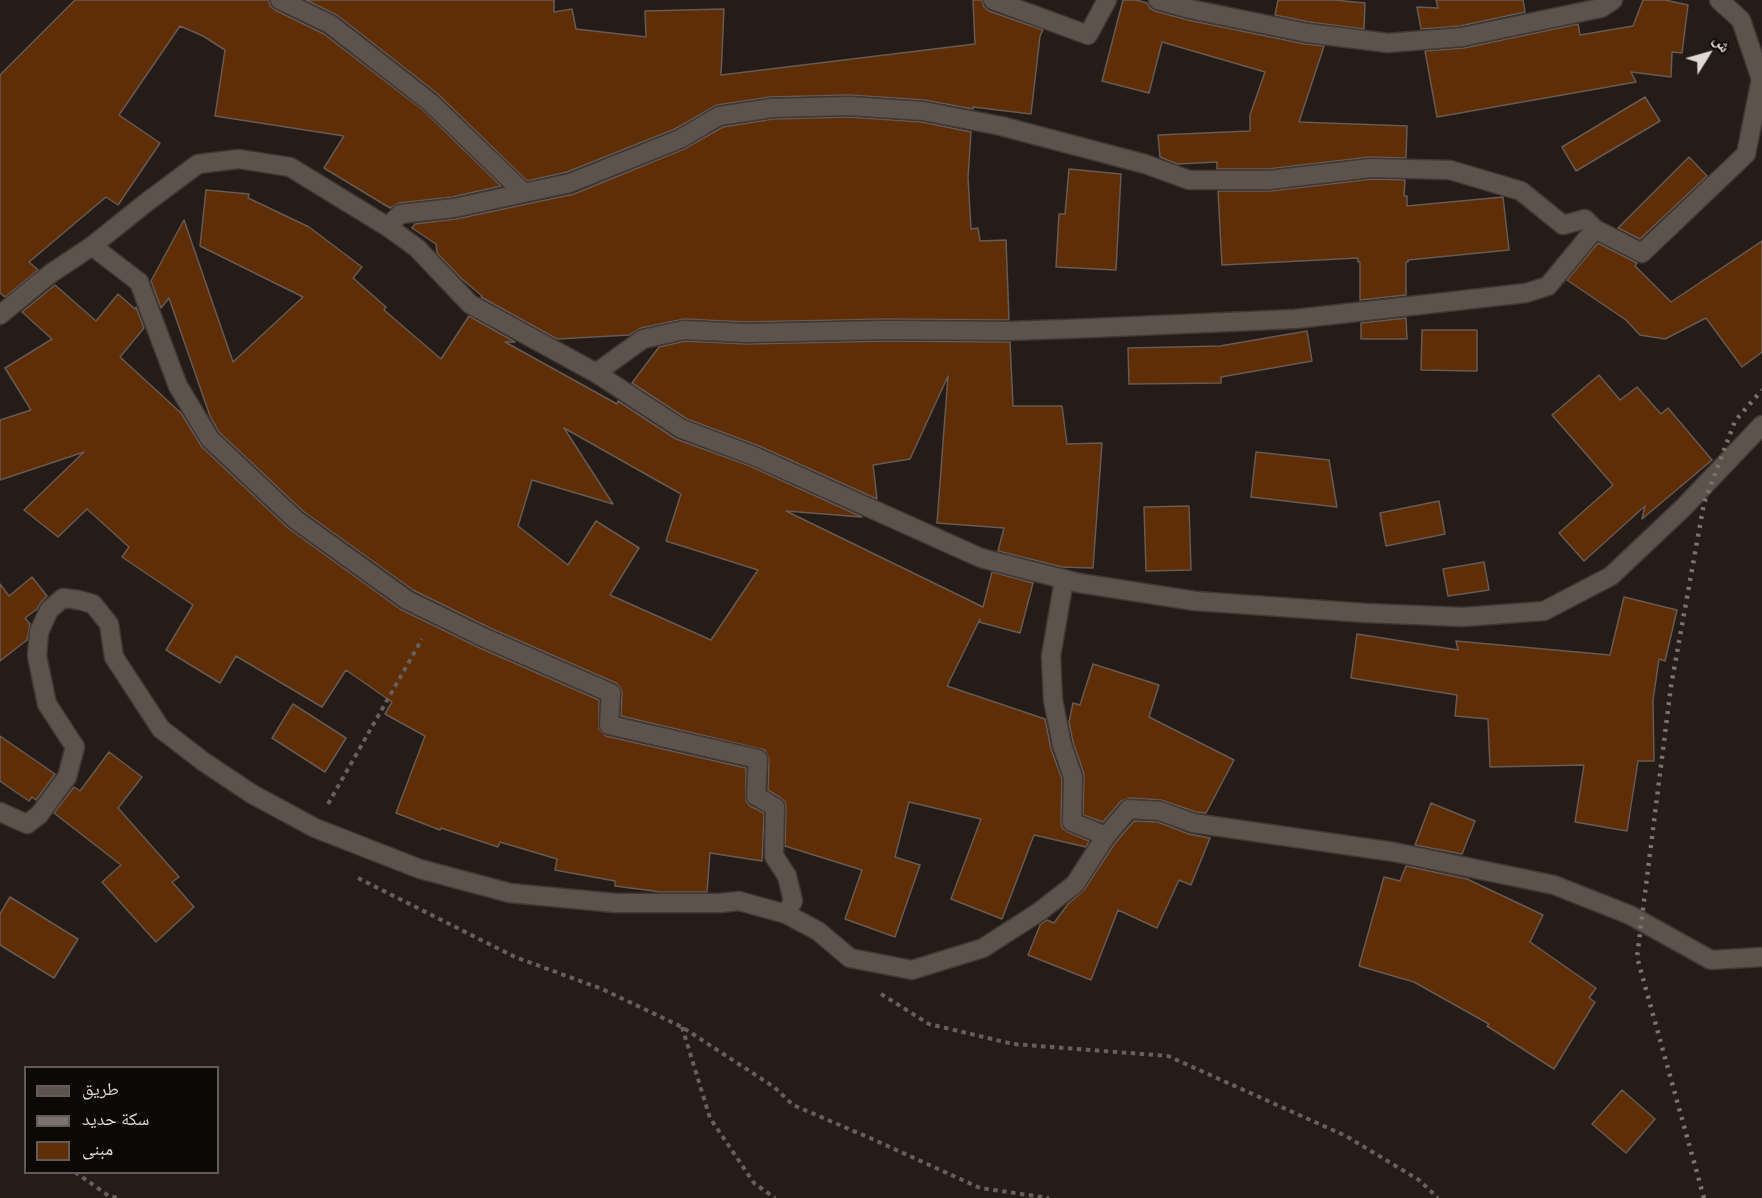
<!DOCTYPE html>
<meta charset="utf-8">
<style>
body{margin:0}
#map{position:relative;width:1762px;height:1198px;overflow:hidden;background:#261c17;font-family:"Golos Text","Noto Naskh Arabic",sans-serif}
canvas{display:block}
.legend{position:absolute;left:24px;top:1066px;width:195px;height:108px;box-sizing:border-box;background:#0c0806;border:2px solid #615c59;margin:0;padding:8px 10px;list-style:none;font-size:18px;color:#e0d9d5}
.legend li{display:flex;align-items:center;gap:12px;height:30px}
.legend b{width:30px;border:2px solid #615c59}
.north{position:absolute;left:1678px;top:24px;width:60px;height:60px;-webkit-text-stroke:4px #0c0806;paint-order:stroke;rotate:53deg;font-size:16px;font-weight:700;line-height:24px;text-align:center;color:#e0d9d5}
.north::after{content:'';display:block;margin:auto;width:21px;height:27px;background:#e0d9d5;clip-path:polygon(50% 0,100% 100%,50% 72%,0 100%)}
</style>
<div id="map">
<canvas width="1762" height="1198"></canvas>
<ul class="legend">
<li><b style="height:8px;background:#5e524c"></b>طريق</li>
<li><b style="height:8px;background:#7b726e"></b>سكة حديد</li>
<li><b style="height:16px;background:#5f2d06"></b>مبنى</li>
</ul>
<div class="north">ش</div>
</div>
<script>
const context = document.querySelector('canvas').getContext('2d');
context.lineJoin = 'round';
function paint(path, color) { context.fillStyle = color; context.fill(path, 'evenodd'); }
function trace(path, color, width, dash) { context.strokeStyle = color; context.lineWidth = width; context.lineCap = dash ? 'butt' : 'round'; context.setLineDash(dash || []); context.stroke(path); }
const building = new Path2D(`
 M75 0H269L270 6 275 10 324 34 424 111 501 186 452 197 399 203 390 208 324 168 344 136 215 116 225 50 203 36 180 26 119 115 160 143 118 205 106 197 29 262 38 270 5 297 0 293V75Z
 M306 0H554V12L572 9 576 29 646 37 645 11 724 9 721 75 975 44 973 0H982L984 7 989 11 1043 30 1040 36 1031 114 973 107V109L924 100 850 95 770 97 717 105 675 129 567 172 527 181 438 94 337 15Z
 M1123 0H1136L1147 3 1150 8 1155 11 1188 20 1305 44 1324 46 1299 122 1407 126 1406 158 1370 157 1268 169H1217V162L1177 164 1160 157 1158 135 1250 131V115L1265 72 1162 42 1149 93 1102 81Z
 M1278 0H1334L1365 3 1364 29 1309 22 1275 15Z
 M1436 0H1523L1525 12 1460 26 1421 29 1417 7 1438 8Z
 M1643 0H1665L1688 5 1682 53 1672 52 1671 77 1631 72 1636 82 1437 117 1425 51 1464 48 1578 24 1580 35 1633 26Z
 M1645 97 1660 121 1576 171 1562 147Z
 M849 117 922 122 971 132 968 178 971 229 978 228 980 241 1006 240 1009 320 886 319 746 322 684 319 641 328 630 335 557 339 481 297 482 296 462 279 437 253 436 244 412 228 415 224 456 219 574 194 684 149 723 127 773 119Z
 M1689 157 1707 176 1640 239 1618 228Z
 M1069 169 1121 174 1116 270 1056 267 1059 214H1065Z
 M1372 179 1405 180 1404 196H1407V206L1503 197 1509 250 1408 260V262H1406V295L1360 300V262H1358V258L1222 265 1218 191H1270Z
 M206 190 249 194 248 198 309 227 362 267 353 278 386 307 384 310 441 359 469 316 515 342H505L617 404 618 401 676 439 750 466 862 517 786 511 983 607 992 572 1033 583 1020 633 979 622 980 619 947 686 1045 719 1051 749 1062 779 1061 822 1062 828 1068 832 1089 841 1086 847 1034 835 1002 919 951 899 981 819 909 802 895 857 920 865 895 937 845 919 862 870 785 846 786 807 785 802 781 798 768 790 769 759 765 750 621 716 622 693 620 687 616 683 490 628 413 590 303 511 219 432 210 416 169 298 161 308 151 281 184 220 233 362 303 297 200 246ZM564 428 681 494 666 541 758 570 711 640 610 595 639 548 596 521 568 565 518 526 532 480 613 504Z
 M1762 241V352L1742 367 1706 318 1665 339 1640 335 1626 320 1567 280 1598 243 1637 263 1635 266 1671 302Z
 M55 285 96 321 118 294 135 309 136 307 144 328 120 357 181 413 202 447 288 528 400 609 480 648 599 700V729L606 736 746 768V801L750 806 764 813 762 861 710 853 707 892H661L615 886V881L555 870 557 859 500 842 498 847 441 828 440 830 396 813 425 736 385 714 392 702 346 670 322 707 236 656 220 683 166 650 193 605 122 557 129 547 87 509 58 537 24 510 84 452 0 480V420L31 410 5 368 52 339 22 312Z
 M1406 318 1407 339H1361V323Z
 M1422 330H1477V371L1421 370Z
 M1307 331 1312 361 1221 377V383L1129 384 1128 348 1220 346Z
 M685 341 746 344 886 341 1010 342 1013 406H1062L1067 444 1102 443 1093 568 1062 567 998 551 1004 528 937 523 948 376 910 459 873 465 877 499 759 446 687 419 632 383 659 347Z
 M1599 375 1620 400 1637 387 1661 414 1668 408 1712 460 1642 519 1645 506 1584 561 1559 533 1613 485 1552 415Z
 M1256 452 1329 460 1337 507 1251 497Z
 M1439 501 1445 534 1386 546 1380 513Z
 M1189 506 1191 570 1146 571 1144 507Z
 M1484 562 1489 590 1448 596 1443 569Z
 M32 577 47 596 41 602 37 609 25 618 30 624 27 640 0 661V584L9 596Z
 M1624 597 1677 610 1665 661 1659 659 1653 700 1654 761H1638L1627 831 1575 822 1584 765 1490 767 1488 719 1455 716 1457 695 1351 678 1357 634 1458 650 1456 641 1610 655Z
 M1093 664 1159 685 1149 717 1234 760 1206 813 1196 812 1161 800 1130 798 1121 801 1103 822 1083 815 1084 774 1073 742 1069 722 1073 703 1080 705Z
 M293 704 346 738 325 772 272 738Z
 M0 736 55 774 36 800 32 797 29 801 0 781Z
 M109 752 142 777 118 808 179 877 172 882 194 907 156 942 102 882 121 865 54 813 74 787 80 791Z
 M1431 803 1475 821 1462 854 1415 845Z
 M1134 821 1158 822 1189 834 1210 838 1191 885 1179 880 1157 928 1118 910 1091 980 1028 955 1040 925 1047 920 1054 923 1068 904 1084 890 1115 843Z
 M1406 866 1467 879 1543 915 1530 942 1596 988 1589 998 1595 1002 1554 1069 1487 1026 1489 1024 1414 982 1359 966 1384 877 1400 881Z
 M10 897 78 939 54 978 0 945V914Z
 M1622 1090 1655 1119 1626 1153 1592 1124Z`);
paint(building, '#5f2d06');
trace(building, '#665a54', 1.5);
const minor = new Path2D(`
 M280 0 330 24 431 103 524 193
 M993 0 1088 35 1107 0
 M1158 0 1190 9 1307 33 1388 43 1462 37 1601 8 1613 0
 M388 227 400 214 454 208 570 183 680 139 719 116 772 108 849 106 923 111 1001 126 1145 164 1189 180H1269L1371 168 1450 170 1521 191 1563 225 1585 219 1595 229
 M92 246 139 282 178 386 210 439 296 520 407 600 485 638 611 693 609 725 758 759 756 796 775 807 774 856 787 876 793 901 786 914
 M0 315 50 274 92 246 147 202 198 164 239 159 290 167 388 227 417 248 470 304 596 373 682 429 754 456 981 558 1079 583 1195 601 1366 613 1463 617 1544 611 1611 576 1684 507 1762 425
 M596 373 643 339 684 330 746 333 886 330 1010 331 1092 328 1295 319 1526 293 1548 286 1595 229 1642 253 1746 154 1761 79 1741 20 1719 0
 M1064 580 1051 656 1053 700 1062 745 1073 777 1072 822 1106 836
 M0 812 27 824 39 815 67 777 75 747 47 704 37 656 39 632 49 610 63 598 79 600 93 604 109 624 114 657 161 729 204 762 252 794 315 828 420 869 510 893 615 903H720L739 901 786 914 818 931 850 958 912 970 983 948 1039 912 1075 884 1106 836 1129 809 1160 811 1193 823 1394 852 1554 885 1630 915 1711 960 1762 957`);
trace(minor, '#413935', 21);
trace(new Path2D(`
 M328 804 422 639
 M358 878 515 957 602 989 682 1027 774 1087 793 1105 870 1138 980 1188 1049 1198
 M881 994 929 1024 1013 1044 1168 1056 1346 1136 1419 1180 1438 1198
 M682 1027 710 1118 754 1183 775 1198
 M75 1172 109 1196 119 1198`), '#685f5a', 4, [4.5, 4.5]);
trace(minor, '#5e524c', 18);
trace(new Path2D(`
 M1704 1198 1637 957 1671 686 1704 503 1735 421 1762 390`), '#7b726e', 4.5, [3, 6]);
</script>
